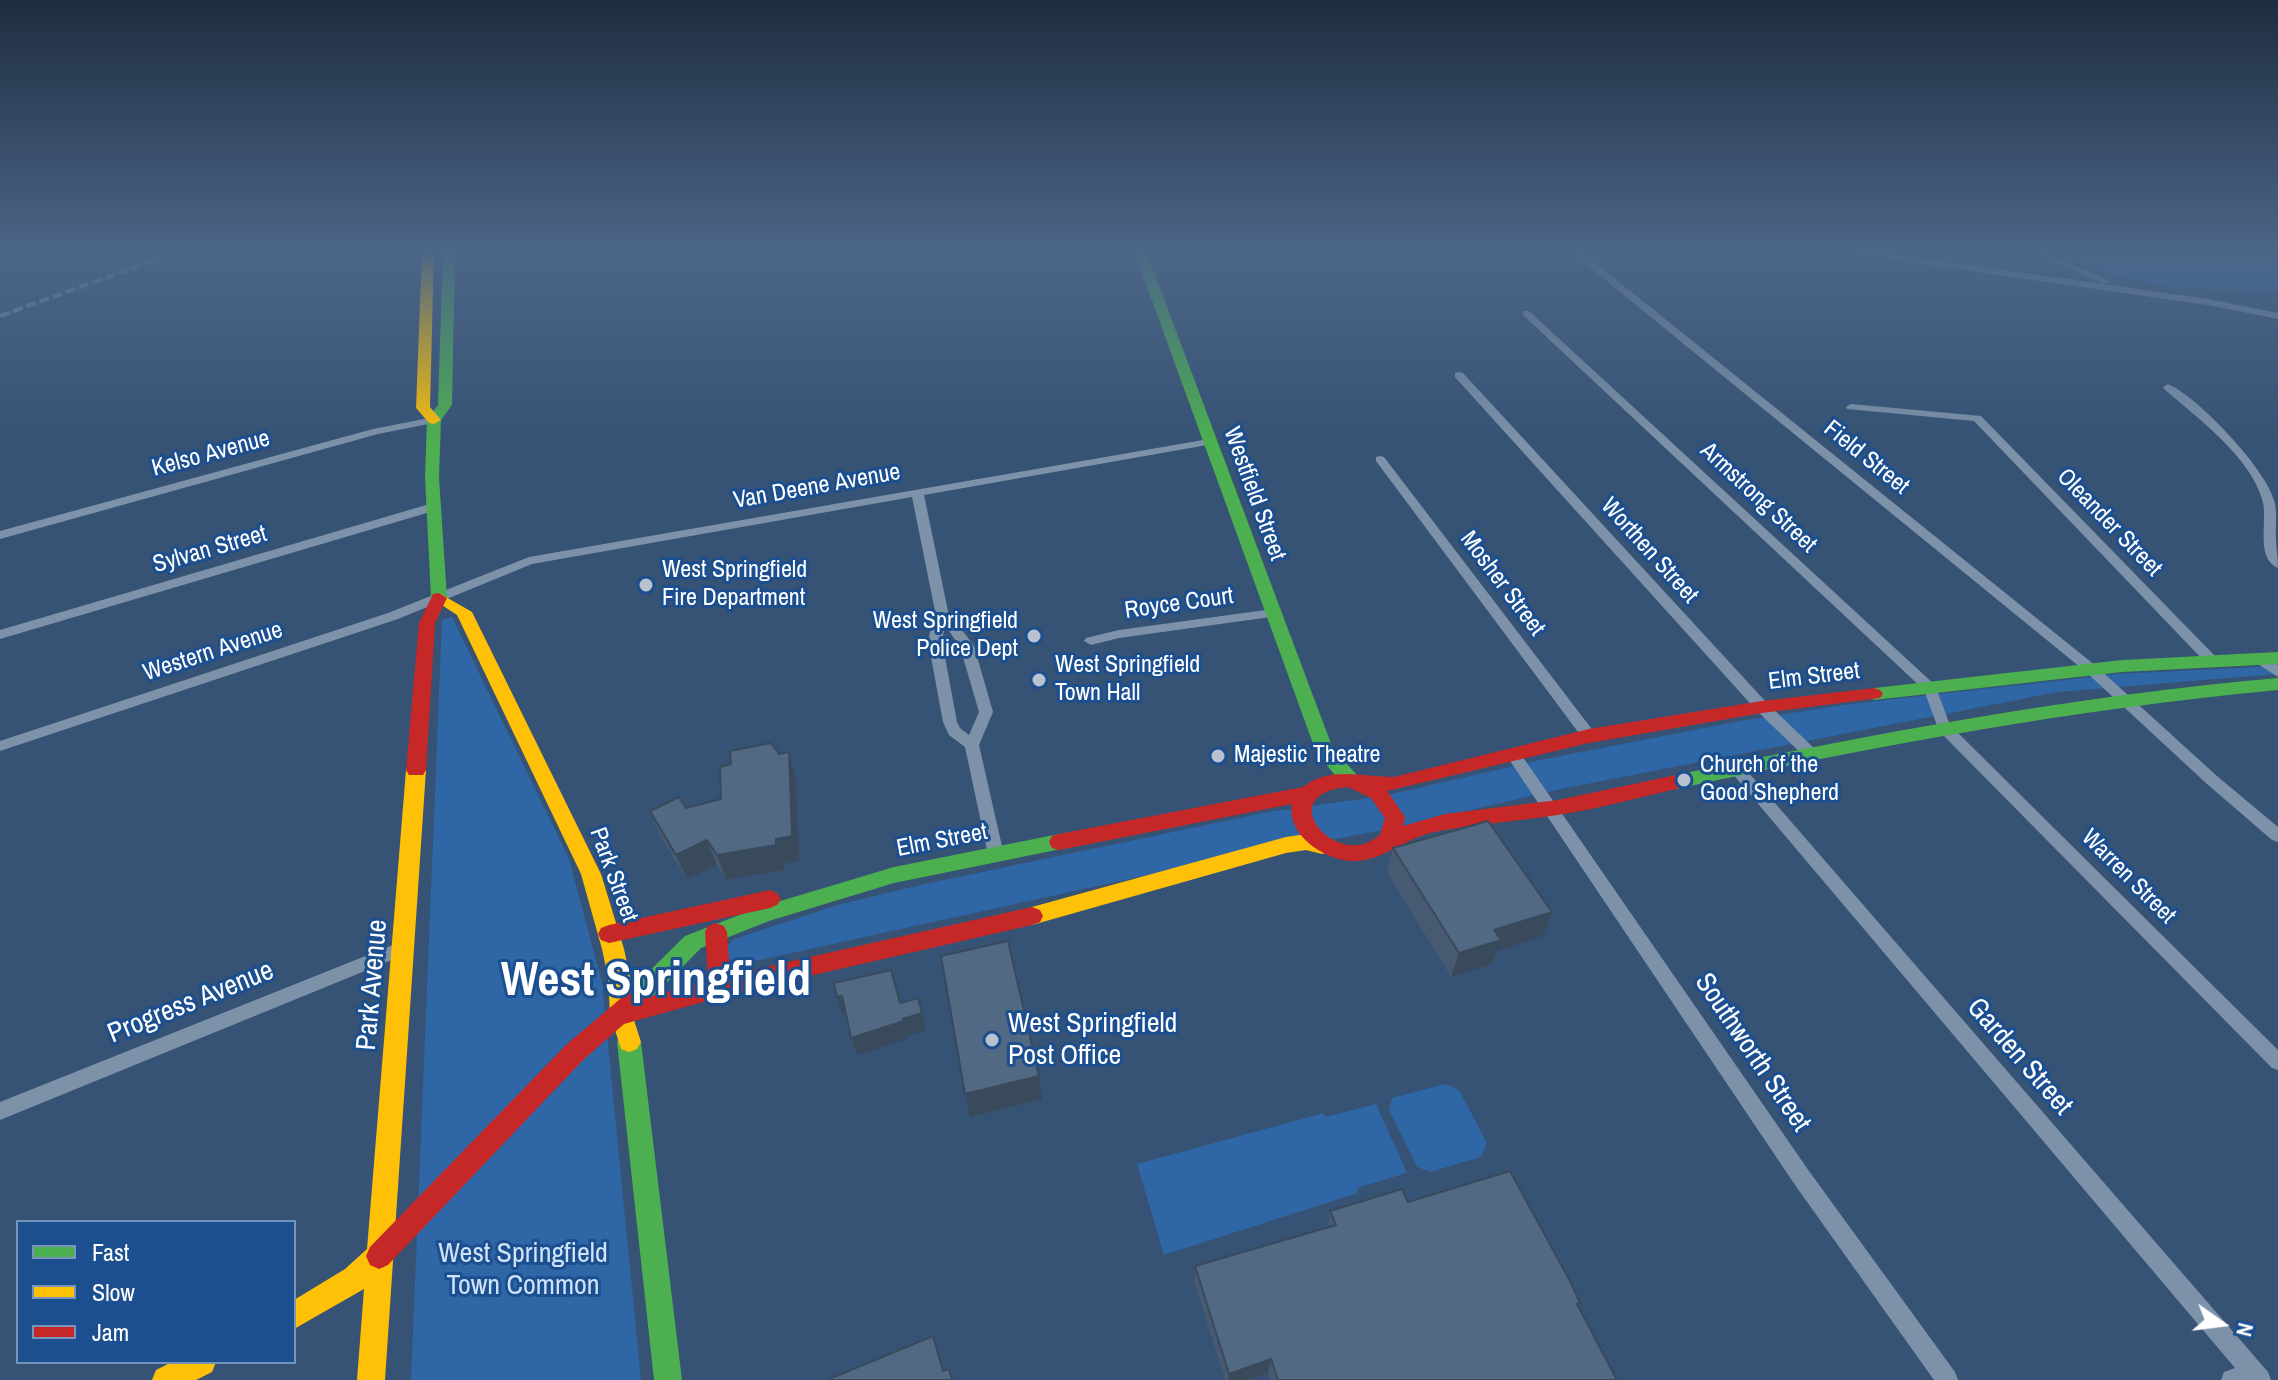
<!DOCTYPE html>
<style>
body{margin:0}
#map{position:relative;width:2278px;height:1380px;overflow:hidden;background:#365274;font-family:"Archivo Narrow",sans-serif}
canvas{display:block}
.legend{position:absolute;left:16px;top:1220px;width:280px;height:144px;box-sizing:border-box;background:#1b4f8f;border:2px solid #7695bc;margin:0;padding:10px 14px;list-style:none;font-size:24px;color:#fff}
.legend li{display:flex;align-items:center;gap:16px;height:40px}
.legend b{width:40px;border:2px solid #7695bc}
.north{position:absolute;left:2182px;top:1284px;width:80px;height:80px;-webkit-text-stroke:6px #1b4f8f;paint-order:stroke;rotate:104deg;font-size:22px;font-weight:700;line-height:32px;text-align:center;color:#fff}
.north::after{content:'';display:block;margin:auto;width:28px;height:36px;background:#fff;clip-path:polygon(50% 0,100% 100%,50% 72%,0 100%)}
</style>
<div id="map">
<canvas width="2278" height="1380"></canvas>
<ul class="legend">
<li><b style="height:10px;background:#4caf50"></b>Fast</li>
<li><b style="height:10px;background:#ffc107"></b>Slow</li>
<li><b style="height:10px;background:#c62828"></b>Jam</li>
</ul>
<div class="north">N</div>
</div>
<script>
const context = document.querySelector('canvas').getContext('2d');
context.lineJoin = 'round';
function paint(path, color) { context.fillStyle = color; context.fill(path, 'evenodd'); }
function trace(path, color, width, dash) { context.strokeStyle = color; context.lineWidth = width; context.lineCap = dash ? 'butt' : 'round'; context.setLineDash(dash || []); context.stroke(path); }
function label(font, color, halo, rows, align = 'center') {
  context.font = font + ' "Archivo Narrow",sans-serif'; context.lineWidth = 6; context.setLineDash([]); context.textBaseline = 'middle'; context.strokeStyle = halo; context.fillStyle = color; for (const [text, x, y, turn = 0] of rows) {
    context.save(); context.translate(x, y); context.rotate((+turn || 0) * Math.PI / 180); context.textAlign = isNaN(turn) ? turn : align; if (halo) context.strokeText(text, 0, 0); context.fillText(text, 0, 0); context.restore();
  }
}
paint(new Path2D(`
 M2114 251H2278V290C2198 290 2143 290 2067 259L2129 258Z
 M452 617 569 859 602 982 641 1380H411L442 620Z
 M2278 666V674L2058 692 1561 789 1394 828 1166 871 746 963 729 959 727 946 734 939 841 904 925 884 1268 812 1383 796 1540 760 1740 721 1850 704 2117 674Z
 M1446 1084 1459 1090 1487 1143 1481 1157 1430 1172 1417 1167 1389 1110 1392 1098Z
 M1376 1104 1407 1173 1357 1188 1358 1193 1164 1255 1137 1164 1324 1113 1325 1117Z`), '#2f66a5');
paint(new Path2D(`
 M1847 251H1871L2208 299 2278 313V319L2208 305 1851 254Z
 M2030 251H2042L2112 282 2104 284Z
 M1576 252H1582L2096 666 2217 776 2278 827V842L2272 840 2207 784 2086 672 1576 256Z
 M1523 311H1529L1935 685 1950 725 2278 1050V1070L2272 1068 1939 731 1924 690 1523 315Z
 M1459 372 1463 373 1767 703 1816 750 1818 754 1816 758H1806L1757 711 1455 377V373Z
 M2168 384C2198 397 2265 468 2274 500 2278 513 2275 525 2276 537 2276 548 2278 557 2278 568 2254 557 2269 520 2262 499 2249 456 2198 418 2164 389L2163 387Z
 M1851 404 1981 416 2215 656 2217 659 2215 662H2205L1974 421 1847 409 1846 407Z
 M434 417 438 418V422L378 434 0 539V531L373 429Z
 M1209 439 1213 440V444L924 495 948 611 974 646 993 712 979 745 1004 855 1002 859 996 861 990 859 988 855 965 747 949 735 943 722 928 641 935 611 912 497 532 564 398 619 0 751V741L388 613 529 557ZM945 625 960 647 979 712 969 735 960 728 957 722 942 641Z
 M1380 456 1384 457 1594 732 1596 736 1594 740H1584L1376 461V457Z
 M433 503 437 504V510L0 639V630Z
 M1273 609 1280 613 1278 616 1119 638 1091 645 1084 641 1086 638 1119 630Z
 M2258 653 2278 665V677L2253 661 2251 658 2253 655Z
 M1513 749 1518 750 1809 1171 1955 1372 1958 1380H1934L1795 1185 1508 758 1506 754 1508 750Z
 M1737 763 1742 765 2268 1372 2271 1380H2221L2224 1372 2235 1368 1732 773 1730 769 1732 765Z
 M403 941 409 943 412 948 409 953 0 1120V1102Z`), '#7d92a8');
paint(new Path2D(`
 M443 251H455L452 405 441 420 439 477 447 598 439 603 431 598 425 477 427 420 438 405Z
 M1134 251H1146L1333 749 1357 775 1360 780 1357 785H1343L1316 752Z
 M2278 652V664L2122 672 1874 700 1865 694 1874 688 2122 660Z
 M2278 678V690C2075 709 1875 746 1676 789L1669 787 1666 782 1669 777 1676 775C1876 733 2075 696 2278 678Z
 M1059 834 1066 836 1069 842 1066 848 894 883 769 921 701 948 642 1008 634 1011 626 1008 623 1001 626 994 685 936 757 908 894 867Z
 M629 1032 637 1035 641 1042 682 1380H654L617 1042 621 1035Z`), '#4caf50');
paint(new Path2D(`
 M422 251H434L430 407 441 420 434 424 429 423 416 408Z
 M439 593 472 612 601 874 624 949 630 977 632 1014 641 1042 637 1049 629 1052 621 1049 610 1014 608 977 602 949 581 874 457 615 431 598Z
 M416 763 423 765 426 770 385 1380H357L364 1289 294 1329V1300L345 1269 367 1249 406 770 409 765Z
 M1306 834 1329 840 1332 846 1329 852 1322 854 1306 850 1286 853 1032 925 1024 922 1021 916 1024 910 1032 907 1286 837Z
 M172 1362H216L212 1372 196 1380H152L156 1370Z`), '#ffc107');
paint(new Path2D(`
 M439 593 447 598 435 623 426 770 423 775H409L406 770 419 623 433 594Z
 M1874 688 1880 690 1883 694 1880 698 1762 713 1589 743 1387 791 1405 817 1403 826 1445 814 1558 800 1676 775 1683 777 1686 782 1683 787 1676 789C1634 799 1593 810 1551 816 1511 822 1470 824 1430 833 1403 840 1379 863 1350 861 1323 859 1286 834 1292 804L1059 850 1052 848 1049 842 1052 836 1059 834 1303 787C1330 766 1363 777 1394 777L1589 729 1762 701ZM1348 787 1371 798 1385 818 1380 835C1375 838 1369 843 1364 844 1324 855 1278 793 1348 787Z
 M770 890 777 893 781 899 777 905 770 908 609 943 601 940 598 934 601 928 609 925Z
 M1032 907 1040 910 1043 916 1040 922 1032 925 739 992 624 1024 583 1060 388 1265 379 1269 370 1265 366 1256 370 1247 567 1044 626 994 634 991 642 994 644 998 708 981 705 932 708 926 716 923 724 926 727 932 730 975Z`), '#c62828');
trace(new Path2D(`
 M0 316 180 251`), '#7e92a7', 4, [10, 4]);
paint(new Path2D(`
 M796 777 799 861 784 864V870L726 880 717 865 687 879 660 836 650 811 686 808 721 799Z
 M1393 848 1552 912 1543 936 1497 951 1492 964 1451 977 1387 872Z
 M1408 1202 1578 1306 1617 1380H1271L1268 1373 1248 1380H1225L1194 1281 1195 1266 1327 1228 1330 1211Z`), '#475a72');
paint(new Path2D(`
 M789 752 796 777 799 861 784 864V870L726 880 717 855 776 839Z
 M707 840 717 865 687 879 676 855Z
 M1552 912 1543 936 1497 951 1492 964 1451 977 1459 953 1494 930Z
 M842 996 847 1014 843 1015 837 997Z
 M922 1013 926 1030 907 1036 908 1039 857 1055 851 1038Z
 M1039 1076 1042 1099 970 1117 965 1094Z
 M1271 1359 1268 1373 1248 1380H1228L1229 1374Z`), '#394a5c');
const building = new Path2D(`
 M771 743 779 754 789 752 792 836 776 839V845L717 855 707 840 676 855 650 811 679 797 686 808 721 799 720 767 731 764 730 751Z
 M1488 821 1552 912 1494 930 1501 940 1459 953 1393 848Z
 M1008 941 1039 1076 965 1094 941 956Z
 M891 970 900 1003 918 998 922 1013 903 1019 904 1021 851 1038 842 996 837 997 834 983Z
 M1510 1171 1571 1283 1580 1303 1577 1304 1617 1380H1278L1271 1359 1229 1374 1195 1266 1336 1225 1330 1211 1402 1189 1408 1202Z
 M933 1336 943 1371 949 1369 952 1380H827Z`);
paint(building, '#526984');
trace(building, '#394a5c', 2);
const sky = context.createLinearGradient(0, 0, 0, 444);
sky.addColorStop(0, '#1e2d40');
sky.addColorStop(0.57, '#4c6688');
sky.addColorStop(1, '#4c668800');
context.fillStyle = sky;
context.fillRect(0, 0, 2278, 444);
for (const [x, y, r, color] of [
 [646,585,8,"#b9c2ce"],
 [1034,636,8,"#b9c2ce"],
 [1039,680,8,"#b9c2ce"],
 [1218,756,8,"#b9c2ce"],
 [1684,780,8,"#b9c2ce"],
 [992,1040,8,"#b9c2ce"]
]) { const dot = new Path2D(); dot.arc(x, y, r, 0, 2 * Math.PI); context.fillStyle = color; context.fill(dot); trace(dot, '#1b4f8f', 3); }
label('24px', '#fff', '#1b4f8f', [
 ["Kelso Avenue",211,454,-15],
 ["Field Street",1866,458,39],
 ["Van Deene Avenue",817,487,-10],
 ["Westfield Street",1254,494,70],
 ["Armstrong Street",1758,498,43],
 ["Oleander Street",2109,523,46],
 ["Sylvan Street",210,550,-16],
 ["Worthen Street",1649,551,48],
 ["Mosher Street",1502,584,53],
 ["Royce Court",1179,604,-8],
 ["Western Avenue",213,652,-18],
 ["Elm Street",1814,677,-7],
 ["Elm Street",942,841,-11],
 ["Park Street",613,875,70],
 ["Warren Street",2128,877,45]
]);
label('24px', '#fff', '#1b4f8f', [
 ["West Springfield",662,571],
 ["Fire Department",662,599],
 ["West Springfield",1018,622,"right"],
 ["Police Dept",1018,650,"right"],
 ["West Springfield",1055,666],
 ["Town Hall",1055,694],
 ["Majestic Theatre",1234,756],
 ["Church of the",1700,766],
 ["Good Shepherd",1700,794]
], 'left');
label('28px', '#fff', '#1b4f8f', [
 ["Park Avenue",373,985,-85],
 ["Progress Avenue",191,1003,-22],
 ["Southworth Street",1752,1053,56],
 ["Garden Street",2019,1057,49]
]);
label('28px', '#fff', '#1b4f8f', [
 ["West Springfield",1008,1024],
 ["Post Office",1008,1056]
], 'left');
label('28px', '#cfe3fa', '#1b4f8f', [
 ["West Springfield",523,1254],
 ["Town Common",523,1286]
]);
label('bold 48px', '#fff', '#1b4f8f', [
 ["West Springfield",656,982]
]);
</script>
